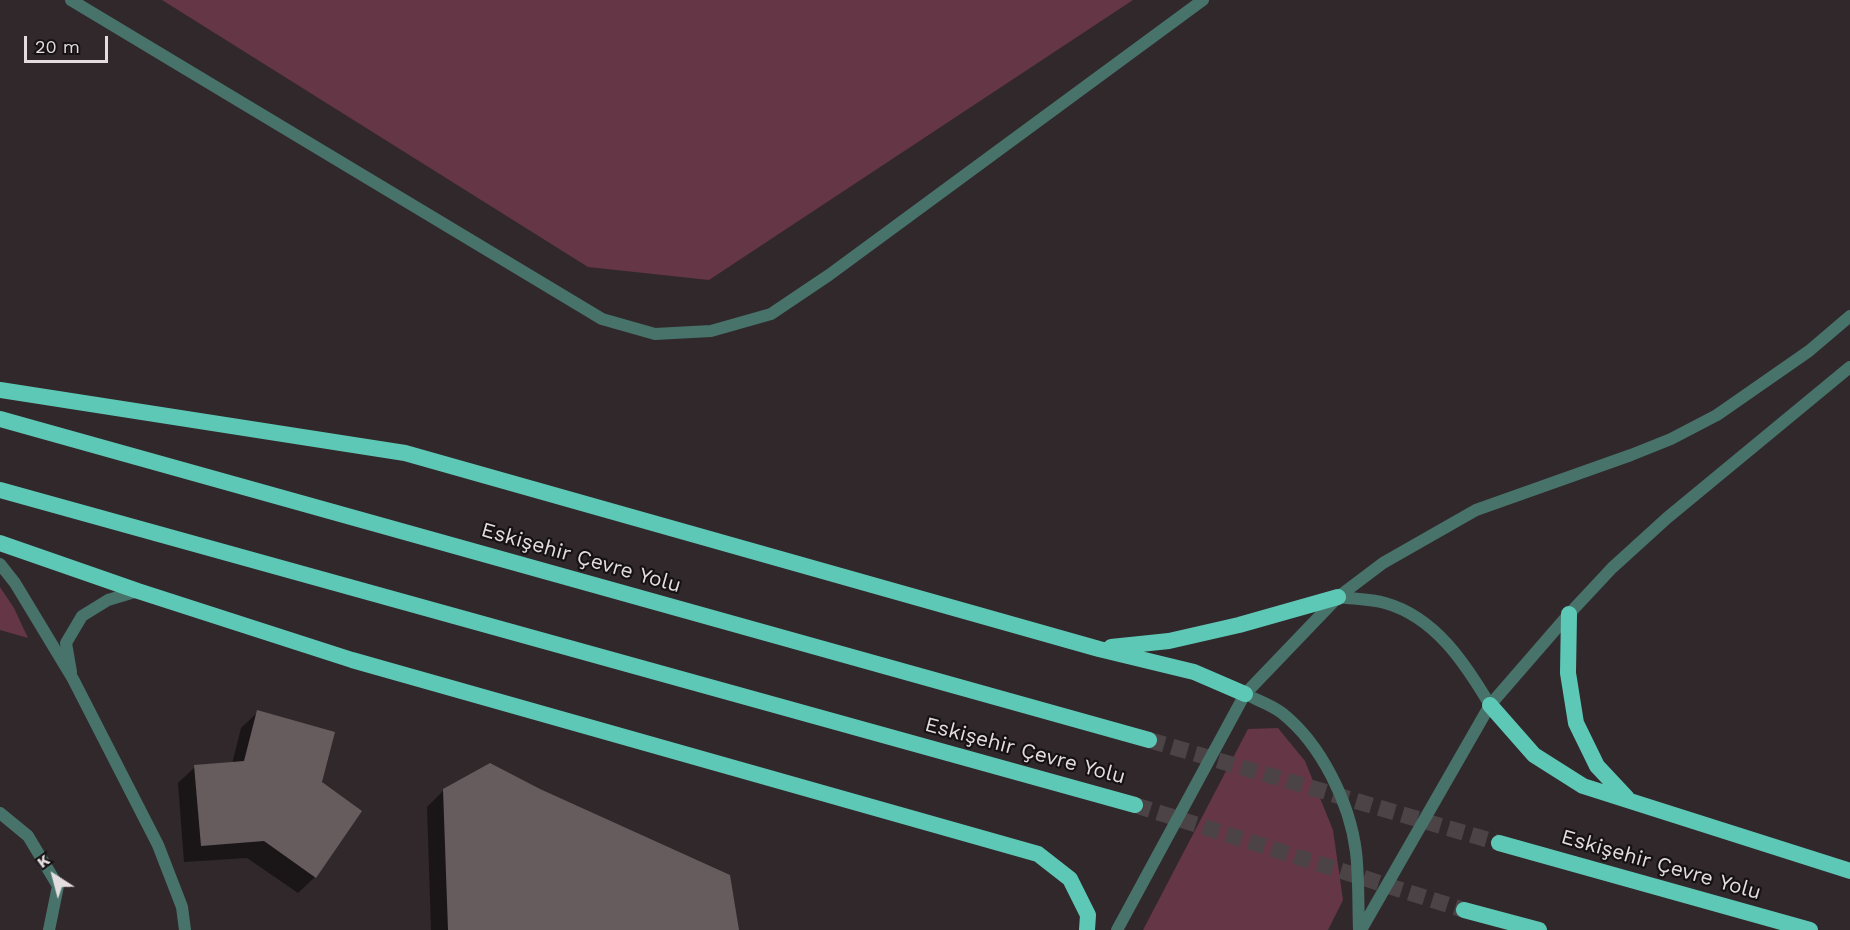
<!DOCTYPE html>
<meta charset="utf-8">
<style>
body{margin:0}
#map{position:relative;width:1850px;height:930px;overflow:hidden;background:#31282b;font-family:"Work Sans",sans-serif}
canvas{display:block}
.north{position:absolute;left:24px;top:846px;width:60px;height:60px;-webkit-text-stroke:4px #161213;paint-order:stroke;rotate:324deg;font-size:16px;font-weight:700;line-height:24px;text-align:center;color:#e3dddf}
.north::after{content:'';display:block;margin:auto;width:21px;height:27px;background:#e3dddf;clip-path:polygon(50% 0,100% 100%,50% 72%,0 100%)}
.scale{position:absolute;left:24px;top:36px;width:84px;height:27px;box-sizing:border-box;border:3px solid #e3dddf;border-top:0;padding-left:8px;font-size:18px;line-height:21px;white-space:nowrap;color:#e3dddf;-webkit-text-stroke:4px #161213;paint-order:stroke}
</style>
<div id="map">
<canvas width="1850" height="930"></canvas>
<div class="north">K</div>
<div class="scale">20 m</div>
</div>
<script>
const context = document.querySelector('canvas').getContext('2d');
context.lineJoin = 'round';
function paint(path, color) { context.fillStyle = color; context.fill(path, 'evenodd'); }
function trace(path, color, width, dash) { context.strokeStyle = color; context.lineWidth = width; context.lineCap = dash ? 'butt' : 'round'; context.setLineDash(dash || []); context.stroke(path); }
function label(font, color, halo, rows, align = 'center') {
  context.font = font + ' "Work Sans",sans-serif'; context.lineWidth = 4.5; context.setLineDash([]); context.textBaseline = 'middle'; context.strokeStyle = halo; context.fillStyle = color; for (const [text, x, y, turn = 0] of rows) {
    context.save(); context.translate(x, y); context.rotate((+turn || 0) * Math.PI / 180); context.textAlign = isNaN(turn) ? turn : align; if (halo) context.strokeText(text, 0, 0); context.fillText(text, 0, 0); context.restore();
  }
}
paint(new Path2D(`
 M162 0H1133L709 280 588 267Z
 M0 587 14 608 28 638 0 630Z
 M1278 728 1305 761 1333 830 1343 900 1328 930H1143L1248 729Z`), '#653646');
paint(new Path2D(`
 M258 712 320 783 315 877 298 893 247 858 184 862 178 783 195 767 232 764 241 728Z
 M444 790 737 930H431L427 807Z`), '#0007');
paint(new Path2D(`
 M257 710 335 732 322 782 362 811 316 878 264 841 201 846 194 765 244 761Z
 M490 763 540 789 730 875 739 930H448L443 789Z`), '#665c5e');
trace(new Path2D(`
 M1149 740 1499 843
 M1135 805 1464 910`), '#4c4346', 16, [16, 8]);
trace(new Path2D(`
 M71 0 602 319 655 334 711 331 771 314 829 275 1203 0
 M0 813 28 836 58 886 49 930`), '#48736a', 12);
trace(new Path2D(`
 M0 564 15 583 73 679 158 845 182 907 185 930
 M71 672 66 643 82 616 108 600 138 591`), '#48736a', 12);
trace(new Path2D(`
 M1338 597 1383 563 1476 510 1631 455 1671 439 1717 415 1809 351 1850 316
 M1245 694 1338 597C1353 599 1371 599 1385 603 1435 617 1465 663 1490 705
 M1117 930 1245 694C1257 700 1272 705 1282 713 1321 744 1350 803 1356 852 1359 878 1358 904 1359 930
 M1361 930 1490 705 1569 614 1612 568 1667 518 1850 367`), '#48736a', 12);
trace(new Path2D(`
 M0 390 405 453 1099 649 1194 672 1245 694
 M0 419 1149 740
 M0 490 1135 805
 M0 543 138 591 352 660 1038 854 1070 879 1088 915 1087 930
 M1569 614 1568 673 1576 723 1597 766 1627 798
 M1111 647 1169 641 1239 625 1338 597
 M1490 705 1534 755 1583 786 1850 871
 M1499 843 1810 930
 M1464 910 1539 930`), '#5ec8b6', 16);
label('21px', '#e3dddf', '#161213', [
 ["Eskişehir Çevre Yolu",581,558,16],
 ["Eskişehir Çevre Yolu",1025,751,15],
 ["Eskişehir Çevre Yolu",1661,865,16]
]);
</script>
